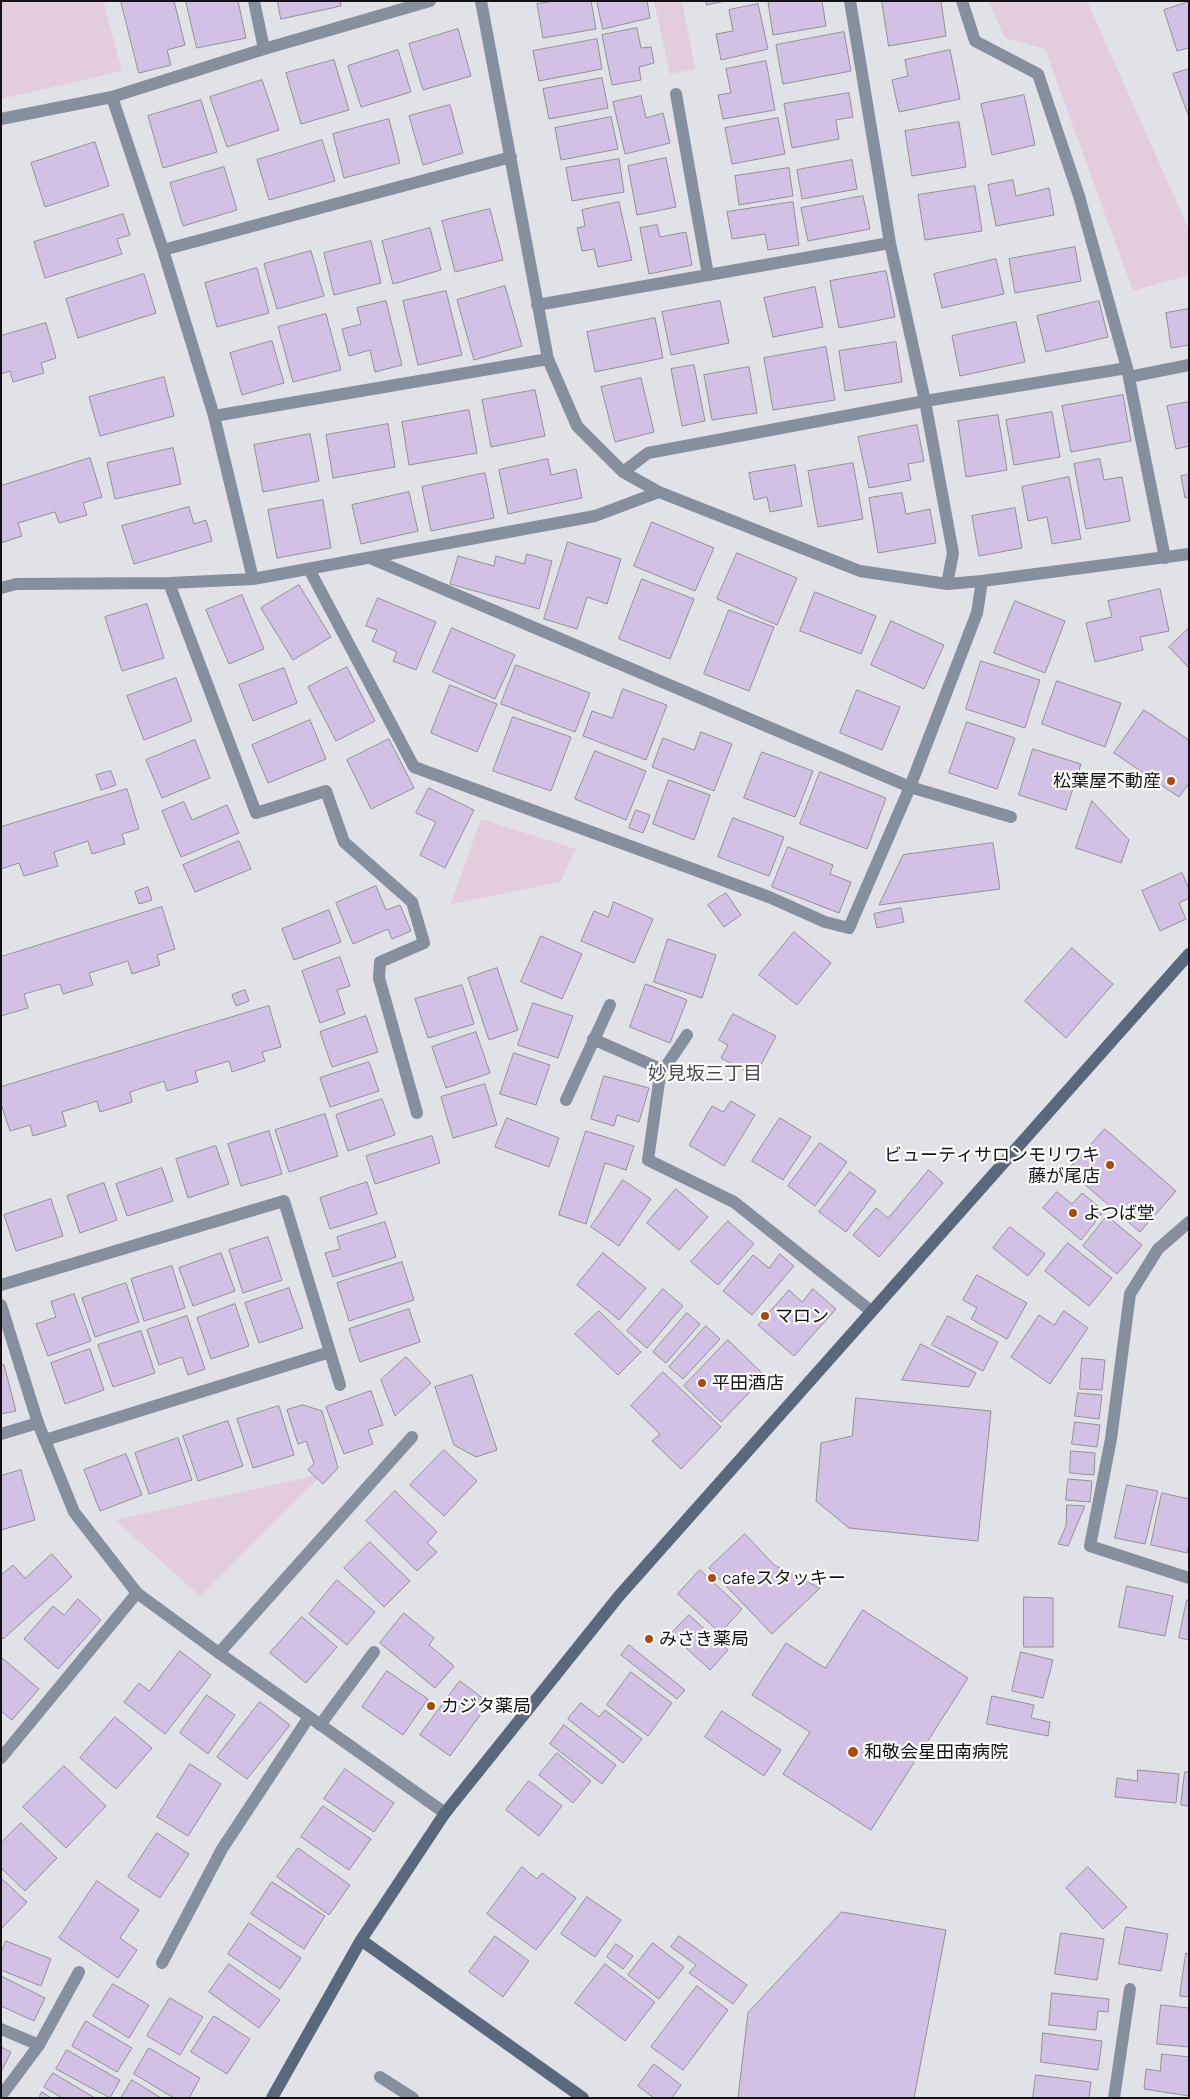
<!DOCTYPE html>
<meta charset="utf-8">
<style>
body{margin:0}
#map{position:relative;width:1190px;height:2099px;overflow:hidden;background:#e1e1e8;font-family:Barlow,sans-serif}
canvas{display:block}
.frame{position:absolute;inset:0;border:2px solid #131315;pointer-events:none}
</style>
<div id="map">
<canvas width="1190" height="2099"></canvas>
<div class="frame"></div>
</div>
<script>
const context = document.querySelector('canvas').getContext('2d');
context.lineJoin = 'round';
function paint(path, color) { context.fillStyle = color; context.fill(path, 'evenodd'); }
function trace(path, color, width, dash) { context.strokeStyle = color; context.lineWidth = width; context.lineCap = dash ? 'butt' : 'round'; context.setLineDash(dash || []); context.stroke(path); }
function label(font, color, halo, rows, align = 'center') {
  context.font = font + ' Barlow,"Noto Sans JP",sans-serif'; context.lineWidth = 4.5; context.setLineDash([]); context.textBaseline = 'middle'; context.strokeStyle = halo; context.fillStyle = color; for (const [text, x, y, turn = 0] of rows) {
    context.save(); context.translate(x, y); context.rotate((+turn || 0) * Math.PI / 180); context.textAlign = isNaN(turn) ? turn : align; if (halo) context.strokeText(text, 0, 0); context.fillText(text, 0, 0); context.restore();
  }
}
paint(new Path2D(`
 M1 1H103L122 71 1 99Z
 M654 1H682L695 69 670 74Z
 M988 1H1087L1189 230V275L1133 291 1045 49 1005 38Z
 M481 819 576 849 560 882 451 904Z
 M323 1474 200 1596 115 1520Z`), '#e2ccde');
const building = new Path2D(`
 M121 1H174L185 45 167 50 171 65 139 73Z
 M186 1H238L246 38 197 48Z
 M278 1H340L341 6 281 19Z
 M555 1H591L596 29 543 38 537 4Z
 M597 1H647L650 18 603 29Z
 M706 1H725L707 5Z
 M774 1H822L826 26 773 35 768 2Z
 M882 1H941L946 36 889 46Z
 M1189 2V48L1177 51 1164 10Z
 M758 4 768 49 721 60 716 34 733 31 729 10Z
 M637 28 641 48 651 47 654 63 639 67 641 80 612 85 602 35Z
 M458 29 471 76 423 90 409 44Z
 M844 32 851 71 783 84 776 45Z
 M597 39 602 69 539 81 533 51Z
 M398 50 411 92 361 107 348 66Z
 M950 50 960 99 899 112 892 80 908 76 905 60Z
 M334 60 349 110 301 124 286 73Z
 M766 61 775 110 723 119 718 95 731 93 726 69Z
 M1189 69V117L1173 74Z
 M602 78 608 108 549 119 543 89Z
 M262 80 279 130 227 147 210 97Z
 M849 93 853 117 836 120 839 139 792 148 784 104Z
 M1024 95 1035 145 992 155 981 104Z
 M641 96 646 118 663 113 670 143 625 154 613 102Z
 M201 100 217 152 163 168 148 116Z
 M450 105 463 153 423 165 409 116Z
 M611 117 618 149 561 160 555 128Z
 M778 118 785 154 732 164 725 128Z
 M389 119 400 163 344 178 333 134Z
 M959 122 966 167 912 176 905 131Z
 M322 140 335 181 269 200 257 160Z
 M95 142 109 186 45 207 31 163Z
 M666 158 676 207 637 215 628 166Z
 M619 159 624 192 572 201 566 168Z
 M852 160 857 189 802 199 797 170Z
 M224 167 237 210 183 226 170 183Z
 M789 168 793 196 739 205 735 176Z
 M1013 180 1016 196 1049 188 1054 215 996 226 988 185Z
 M975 186 982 231 925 240 918 195Z
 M863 196 870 229 808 241 801 208Z
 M619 202 632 260 598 267 594 249 582 251 577 228 585 226 582 210Z
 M793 202 799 245 768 250 765 234 732 239 727 212Z
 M490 209 503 260 455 272 442 221Z
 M123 214 130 235 117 239 122 254 45 278 34 242Z
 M657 225 660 237 686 232 692 265 649 274 640 228Z
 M430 228 441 270 393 284 382 241Z
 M371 241 381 283 334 295 324 253Z
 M1075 247 1081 281 1015 293 1009 259Z
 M311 251 324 296 277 309 264 264Z
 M996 259 1004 294 942 308 934 274Z
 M257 268 269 313 217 327 205 283Z
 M886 271 895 317 839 328 830 281Z
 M144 274 156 313 78 338 66 299Z
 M505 286 522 346 474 360 457 300Z
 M815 287 823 327 773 337 764 298Z
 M446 291 462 355 418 365 403 301Z
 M386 301 402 365 375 372 370 350 349 356 342 329 361 324 357 308Z
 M720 301 729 343 671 355 662 312Z
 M1099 301 1108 337 1046 352 1037 316Z
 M1189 309V345L1171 348 1166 313Z
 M326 314 341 370 293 382 278 327Z
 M655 318 663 358 595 372 587 332Z
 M1016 322 1025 362 960 376 952 336Z
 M46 323 56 358 41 363 44 373 13 382 10 371 1 374V336Z
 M272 341 284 383 242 395 230 353Z
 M896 342 902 382 845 391 839 351Z
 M826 347 835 400 773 410 764 358Z
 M694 365 705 421 682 426 671 369Z
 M749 367 757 413 712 420 704 375Z
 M164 377 174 416 100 436 89 397Z
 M641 378 654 432 615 442 601 387Z
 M535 390 545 436 491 447 482 400Z
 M1123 395 1131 441 1071 452 1062 406Z
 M1189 402V446L1176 449 1167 406Z
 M469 410 477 453 409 465 402 422Z
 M1052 412 1060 457 1014 465 1006 420Z
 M998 415 1007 470 966 477 958 421Z
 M388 424 395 467 333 478 326 435Z
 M917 425 924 461 908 464 911 480 869 488 858 437Z
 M310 434 319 481 263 492 254 445Z
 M173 448 181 484 115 499 107 463Z
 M90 458 102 497 83 503 87 515 59 523 55 512 18 523 22 536 1 543V486Z
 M548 459 551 475 576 469 582 498 508 514 499 470Z
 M1100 459 1104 480 1122 477 1130 521 1086 529 1074 464Z
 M853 463 863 519 818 527 808 471Z
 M795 465 802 506 770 512 767 497 754 500 749 473Z
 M485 473 494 518 431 531 422 487Z
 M1189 475V497L1185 498 1181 476Z
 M1069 477 1081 539 1052 544 1047 517 1028 521 1022 487Z
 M409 492 418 531 361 544 352 505Z
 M902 493 906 514 930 509 936 543 878 553 869 498Z
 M323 500 331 548 277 558 268 510Z
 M189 507 194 524 206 520 212 541 134 564 122 526Z
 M1015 508 1022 548 979 556 972 516Z
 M652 522 714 548 695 591 634 566Z
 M568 542 621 559 607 604 587 597 577 629 544 619Z
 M737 553 797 578 777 625 717 599Z
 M527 554 552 561 539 609 450 584 458 556 494 566 496 556 524 564Z
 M642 579 694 599 670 659 619 639Z
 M299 585 331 637 293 660 261 608Z
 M1160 589 1169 631 1140 637 1143 650 1095 662 1086 623 1112 617 1108 601Z
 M815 592 876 616 861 654 800 631Z
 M242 595 264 649 229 664 206 610Z
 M378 598 436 622 416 670 393 661 397 652 372 641 377 630 366 626Z
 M1015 601 1065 621 1045 673 994 653Z
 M147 604 164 658 122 671 105 617Z
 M729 610 774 627 749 691 704 674Z
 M891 621 944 645 924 689 871 665Z
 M452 628 515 655 495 699 433 672Z
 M1189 628V668L1169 647Z
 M981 661 1040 680 1025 728 966 709Z
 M516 665 590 693 575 732 501 704Z
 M347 667 375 721 336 741 308 687Z
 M284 668 297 703 253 721 239 685Z
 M176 678 192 721 144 740 127 696Z
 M1057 681 1121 703 1105 747 1042 724Z
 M450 685 497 704 477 752 431 733Z
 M623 689 667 705 646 760 583 736 592 711 612 718Z
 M857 690 900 707 882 750 840 733Z
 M1144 710 1189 740V783L1179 797 1114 753Z
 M513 717 571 737 551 791 493 771Z
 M310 720 326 759 268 783 252 745Z
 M967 722 1015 738 997 789 949 773Z
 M701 732 732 744 714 791 652 767 663 738 694 750Z
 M389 739 414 788 371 809 347 760Z
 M195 740 210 778 162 798 146 760Z
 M1033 749 1081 764 1066 810 1019 795Z
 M595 751 646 771 626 820 575 799Z
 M762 752 813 771 795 817 744 798Z
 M111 771 116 785 101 790 96 775Z
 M820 772 886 798 867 849 800 824Z
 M669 780 710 795 694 840 653 824Z
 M429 788 474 810 445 868 420 855 436 822 416 813Z
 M127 789 139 829 122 834 125 844 92 854 88 841 54 852 58 866 24 876 19 863 1 869V827Z
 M1092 801 1129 840 1121 863 1076 848Z
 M184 802 192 820 227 805 239 833 181 857 162 811Z
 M636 810 650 815 643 833 629 828Z
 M733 818 784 837 769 876 718 857Z
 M239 841 251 869 195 892 183 865Z
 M993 843 1000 889 879 905 903 855Z
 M788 847 833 865 830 874 851 882 839 913 772 887Z
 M1182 873 1189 889V898L1179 903 1186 919 1160 931 1142 891Z
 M376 886 386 910 400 905 411 931 392 939 388 929 353 944 336 903Z
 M148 887 152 900 139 904 135 892Z
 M726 893 741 915 724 927 708 905Z
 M614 902 653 919 634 963 581 941 594 911 608 917Z
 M162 907 175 949 157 955 160 965 132 974 128 961 89 973 93 985 63 994 60 984 24 994 28 1008 1 1016V957Z
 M901 908 904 922 877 928 874 914Z
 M329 910 341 942 294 960 282 929Z
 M794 932 831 963 797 1005 759 975Z
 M541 936 582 954 562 999 521 982Z
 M668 939 716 955 702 998 654 982Z
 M1072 948 1113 984 1066 1038 1025 1001Z
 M340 957 350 986 337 990 345 1014 320 1023 302 971Z
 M497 968 518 1030 489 1040 468 978Z
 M646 984 687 1000 670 1043 630 1027Z
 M462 985 474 1024 428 1038 415 999Z
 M245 990 249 1001 236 1006 232 995Z
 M533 1003 573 1016 558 1058 518 1045Z
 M269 1006 281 1047 262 1052 265 1061 232 1072 229 1061 195 1071 198 1082 167 1091 164 1081 130 1092 132 1102 100 1112 97 1101 62 1112 66 1126 33 1136 30 1125 10 1131 1 1104V1087Z
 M733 1014 776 1036 755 1076 721 1058 728 1045 719 1040Z
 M366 1016 378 1052 332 1067 320 1032Z
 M476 1032 490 1073 446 1088 432 1047Z
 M514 1053 550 1065 536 1105 500 1094Z
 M369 1062 379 1091 330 1107 320 1078Z
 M604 1076 649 1088 639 1122 617 1115 614 1126 591 1119Z
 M485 1084 497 1125 453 1138 441 1097Z
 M382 1099 395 1135 348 1151 336 1115Z
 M731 1101 755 1115 724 1166 689 1145 712 1106 723 1112Z
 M325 1114 338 1156 289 1172 275 1130Z
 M507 1118 559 1138 549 1167 495 1147Z
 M780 1118 811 1137 783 1180 752 1161Z
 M1105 1129 1176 1191 1140 1232 1068 1170Z
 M269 1131 282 1174 241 1186 228 1144Z
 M586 1131 634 1146 626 1170 605 1163 586 1224 559 1215Z
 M432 1136 440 1163 375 1184 366 1156Z
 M820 1143 847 1162 815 1206 788 1186Z
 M216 1146 229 1184 188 1198 176 1159Z
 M162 1168 173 1201 127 1216 116 1184Z
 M929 1170 943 1183 879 1257 853 1235 876 1208 888 1218Z
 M850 1172 876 1191 846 1232 819 1212Z
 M623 1180 651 1199 619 1246 591 1227Z
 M367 1182 377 1214 330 1229 320 1198Z
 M104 1183 117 1220 80 1233 67 1196Z
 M676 1189 708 1217 679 1250 647 1223Z
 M1057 1192 1072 1204 1082 1193 1104 1211 1081 1240 1043 1208Z
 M51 1199 63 1236 16 1251 4 1215Z
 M1107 1216 1142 1245 1117 1274 1083 1246Z
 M728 1221 754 1244 718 1285 691 1262Z
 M385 1222 396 1257 333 1277 325 1253 340 1249 337 1237Z
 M1010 1227 1045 1254 1028 1276 993 1248Z
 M268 1237 282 1280 243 1293 229 1250Z
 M1068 1243 1112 1278 1089 1306 1045 1271Z
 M221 1253 235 1291 193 1306 179 1268Z
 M603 1253 646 1288 619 1320 577 1285Z
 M780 1254 794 1266 752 1315 723 1291 753 1255 769 1268Z
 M402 1262 414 1300 349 1321 337 1283Z
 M172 1266 185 1308 144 1321 131 1279Z
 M977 1275 1027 1303 1007 1339 971 1319 977 1308 963 1300Z
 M126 1283 139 1322 95 1337 82 1298Z
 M289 1288 303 1328 259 1343 245 1303Z
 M663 1289 683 1306 647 1348 627 1331Z
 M813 1289 836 1309 794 1356 758 1325 789 1290 802 1302Z
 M74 1294 91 1341 48 1356 36 1324 56 1317 51 1302Z
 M235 1304 249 1346 211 1359 197 1318Z
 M409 1309 420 1342 360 1362 349 1329Z
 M599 1311 641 1352 618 1375 575 1334Z
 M1064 1311 1088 1328 1050 1384 1011 1357 1039 1315 1054 1325Z
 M687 1313 700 1324 666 1363 653 1352Z
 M187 1316 205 1369 188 1375 182 1357 159 1365 147 1330Z
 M948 1316 998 1342 983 1371 932 1345Z
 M706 1326 720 1339 683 1379 669 1367Z
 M141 1331 155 1373 113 1387 98 1345Z
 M728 1340 765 1376 721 1422 684 1386Z
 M921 1344 976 1373 969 1387 902 1380Z
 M90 1349 104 1390 65 1404 51 1363Z
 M406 1357 431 1383 395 1416 381 1380Z
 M1082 1358 1105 1360 1102 1390 1080 1389Z
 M4 1365 16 1411 1 1414V1366Z
 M663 1372 721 1427 681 1469 652 1441 660 1434 631 1406Z
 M472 1375 497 1450 476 1457 454 1445 435 1387Z
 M371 1391 383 1425 368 1430 373 1444 344 1454 326 1407Z
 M1078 1393 1102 1395 1099 1419 1075 1416Z
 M856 1398 991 1411 978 1541 849 1528 816 1501 821 1443 852 1436Z
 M303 1405 322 1411 338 1468 323 1484 308 1470 314 1463 306 1441 298 1444 287 1410Z
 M279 1406 294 1455 253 1468 237 1419Z
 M228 1421 243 1466 198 1481 183 1436Z
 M1075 1422 1100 1425 1097 1447 1072 1444Z
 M178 1438 192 1480 149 1494 135 1453Z
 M444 1450 477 1481 444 1516 410 1485Z
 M1071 1451 1095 1453 1094 1475 1070 1473Z
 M126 1454 142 1495 100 1511 84 1470Z
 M21 1470 35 1520 1 1530V1476Z
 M1068 1479 1092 1481 1090 1502 1066 1500Z
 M1127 1485 1158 1491 1145 1544 1115 1538Z
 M395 1491 437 1532 427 1543 437 1552 417 1571 366 1521Z
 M1162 1493 1189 1499V1544L1187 1553 1151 1545Z
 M1067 1505 1085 1506 1068 1546 1058 1544 1066 1526Z
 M745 1534 774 1565 820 1588 772 1634 709 1568Z
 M370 1542 410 1581 384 1607 344 1568Z
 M52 1554 72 1577 3 1639 1 1636V1575L13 1565 25 1578Z
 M700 1570 742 1609 720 1633 678 1594Z
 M337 1580 375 1612 347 1645 309 1614Z
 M1127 1586 1173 1596 1165 1636 1119 1627Z
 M1024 1597 1053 1598V1647H1024Z
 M78 1599 101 1620 58 1669 24 1639 53 1606 64 1615Z
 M1187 1600 1189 1601V1640L1179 1638Z
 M863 1610 968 1678 871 1830 783 1774 810 1732 752 1695 786 1643 825 1668Z
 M404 1613 434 1638 429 1645 454 1666 435 1688 380 1643Z
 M689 1615 728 1650 710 1670 671 1634Z
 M302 1617 337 1647 306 1683 270 1653Z
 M629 1645 685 1690 677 1699 621 1655Z
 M180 1651 211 1675 165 1734 124 1702 139 1683 149 1691Z
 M1021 1652 1053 1660 1043 1698 1012 1691Z
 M1 1657 39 1689 12 1720 1 1711Z
 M387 1671 428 1699 403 1735 362 1707Z
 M631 1672 672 1703 648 1736 607 1705Z
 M460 1681 489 1703 450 1756 420 1735Z
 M207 1695 235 1715 208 1754 180 1733Z
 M992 1696 1034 1705 1031 1718 1050 1722 1048 1736 987 1724Z
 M260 1702 290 1725 247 1779 217 1757Z
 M581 1703 599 1717 605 1710 642 1739 623 1763 568 1719Z
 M722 1711 781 1750 764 1776 705 1737Z
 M115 1717 152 1748 116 1789 80 1758Z
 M564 1725 616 1765 602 1784 550 1744Z
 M557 1753 591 1781 573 1803 539 1775Z
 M190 1764 221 1784 188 1836 157 1817Z
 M64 1766 106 1806 66 1848 23 1807Z
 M345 1769 394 1803 374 1832 324 1799Z
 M1138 1770 1179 1774 1176 1803 1115 1797 1117 1778 1137 1781Z
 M1185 1772H1189V1806L1181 1805Z
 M529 1781 562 1806 539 1836 506 1810Z
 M323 1806 371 1839 349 1870 301 1837Z
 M21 1823 57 1858 25 1891 1 1868V1843Z
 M157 1833 189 1854 160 1898 128 1877Z
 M298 1848 350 1885 329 1915 277 1877Z
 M522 1867 537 1879 542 1873 576 1898 536 1950 487 1914Z
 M1088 1867 1127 1907 1103 1929 1066 1888Z
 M1 1878 27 1902 1 1929Z
 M97 1881 139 1910 120 1938 137 1950 118 1978 59 1938Z
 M272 1882 325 1916 304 1949 251 1914Z
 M587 1897 621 1920 595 1957 561 1934Z
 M842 1912 946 1930 914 2098H738L748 2013Z
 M249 1923 301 1958 280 1989 228 1954Z
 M1126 1927 1168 1934 1161 1971 1119 1964Z
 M1061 1933 1104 1939 1097 1980 1055 1974Z
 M495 1936 529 1961 503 1997 469 1972Z
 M679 1936 747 1985 733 2004 689 1973 696 1965 671 1947Z
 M6 1941 51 1959 41 1986 1 1970V1953Z
 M653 1943 684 1967 659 1999 628 1975Z
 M616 1944 633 1956 623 1969 607 1957Z
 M1186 1953 1189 1954V1997L1180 1996Z
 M229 1964 280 2000 259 2028 209 1992Z
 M605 1964 655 2002 625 2041 575 2003Z
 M1 1976 45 1998 34 2021 1 2006Z
 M113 1984 149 2005 129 2038 93 2016Z
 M697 1986 728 2010 683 2070 651 2047Z
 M1052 1993 1109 1999 1108 2012 1098 2011 1096 2030 1049 2025Z
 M170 1998 203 2017 180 2055 147 2036Z
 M1161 2005 1189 2008V2047L1157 2044Z
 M214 2016 250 2039 227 2074 191 2052Z
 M86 2021 132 2048 117 2072 72 2046Z
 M1043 2033 1102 2041 1098 2070 1041 2062Z
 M1 2047 11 2052 1 2072Z
 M149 2048 200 2078 189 2098H174L134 2074Z
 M67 2050 120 2080 110 2098 56 2069Z
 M1162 2054 1189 2057V2096L1144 2089 1146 2069 1160 2071Z
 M654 2064 681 2085 672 2098H654L638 2086Z
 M53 2073 95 2098H62L44 2087Z
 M1036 2075 1091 2082 1089 2098H1033Z
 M132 2080 161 2098H121Z
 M42 2092 51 2098H39Z`);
paint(building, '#d3c1e5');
trace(building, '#929095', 1);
trace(new Path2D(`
 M676 94 708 275
 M1129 377 1189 365
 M593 1039 663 1070
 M566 1100 610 1005
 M1189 1222 1158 1249 1130 1294 1111 1439 1090 1546 1189 1578
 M1 1285 284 1201 340 1385
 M1 1434 38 1423
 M45 1440 330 1352
 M219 1653 412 1437
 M320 1725 374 1652
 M1 1758 137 1593
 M1 2029 39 2045
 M380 2077 413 2098
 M1114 2098 1130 1989`), '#868f9e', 12);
trace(new Path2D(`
 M254 1 264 49
 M481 1 548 359 577 426 623 472 659 492 860 571 947 584 982 581 1189 554
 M850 1 890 243 925 401 953 553 947 584
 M962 1 975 41 1038 74 1079 196 1127 368 1165 558
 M112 97 163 250 214 416 253 579
 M1 119 112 97 264 49 430 1
 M163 250 511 157
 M537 305 890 243
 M214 416 548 359
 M623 472 648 453 925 401 1127 368
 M370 558 910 787 1011 817
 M309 569 414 767 769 897 825 922 849 928 910 787 977 613 982 581
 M169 583 256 813 326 791 344 842 412 902 424 943 380 962 379 978 417 1113
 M1 588 16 584 169 583 253 579 595 516 659 492
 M687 1035 660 1075 648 1160 734 1202 871 1311
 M1 1305 38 1423 74 1512 137 1593 219 1653 445 1813
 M162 1963 222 1849 309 1717
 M1 2096 39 2045 79 1972`), '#868f9e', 12);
trace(new Path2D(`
 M361 1940 583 2098
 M272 2098 361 1940 445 1813 619 1596 1189 954`), '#5a687d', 12);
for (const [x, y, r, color] of [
 [1171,781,5,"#ac4a0d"],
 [1110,1165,5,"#ac4a0d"],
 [1073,1213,5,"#ac4a0d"],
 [765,1316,5,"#ac4a0d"],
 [702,1383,5,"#ac4a0d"],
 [712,1578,5,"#ac4a0d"],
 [649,1639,5,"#ac4a0d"],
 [431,1706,5,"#ac4a0d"],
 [853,1752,6,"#ac4a0d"]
]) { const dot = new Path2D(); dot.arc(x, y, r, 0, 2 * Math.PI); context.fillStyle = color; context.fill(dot); trace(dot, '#fff', 2); }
label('18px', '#131315', '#fff', [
 ["松葉屋不動産",1161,781,"right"],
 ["ビューティサロンモリワキ",1100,1155,"right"],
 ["藤が尾店",1100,1176,"right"],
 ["よつば堂",1083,1213],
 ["マロン",775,1316],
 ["平田酒店",712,1383],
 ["cafeスタッキー",722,1578],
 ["みさき薬局",659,1639],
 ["カジタ薬局",441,1706],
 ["和敬会星田南病院",864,1752]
], 'left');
label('19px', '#4b4b50', '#fff', [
 ["妙見坂三丁目",705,1074]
]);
</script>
